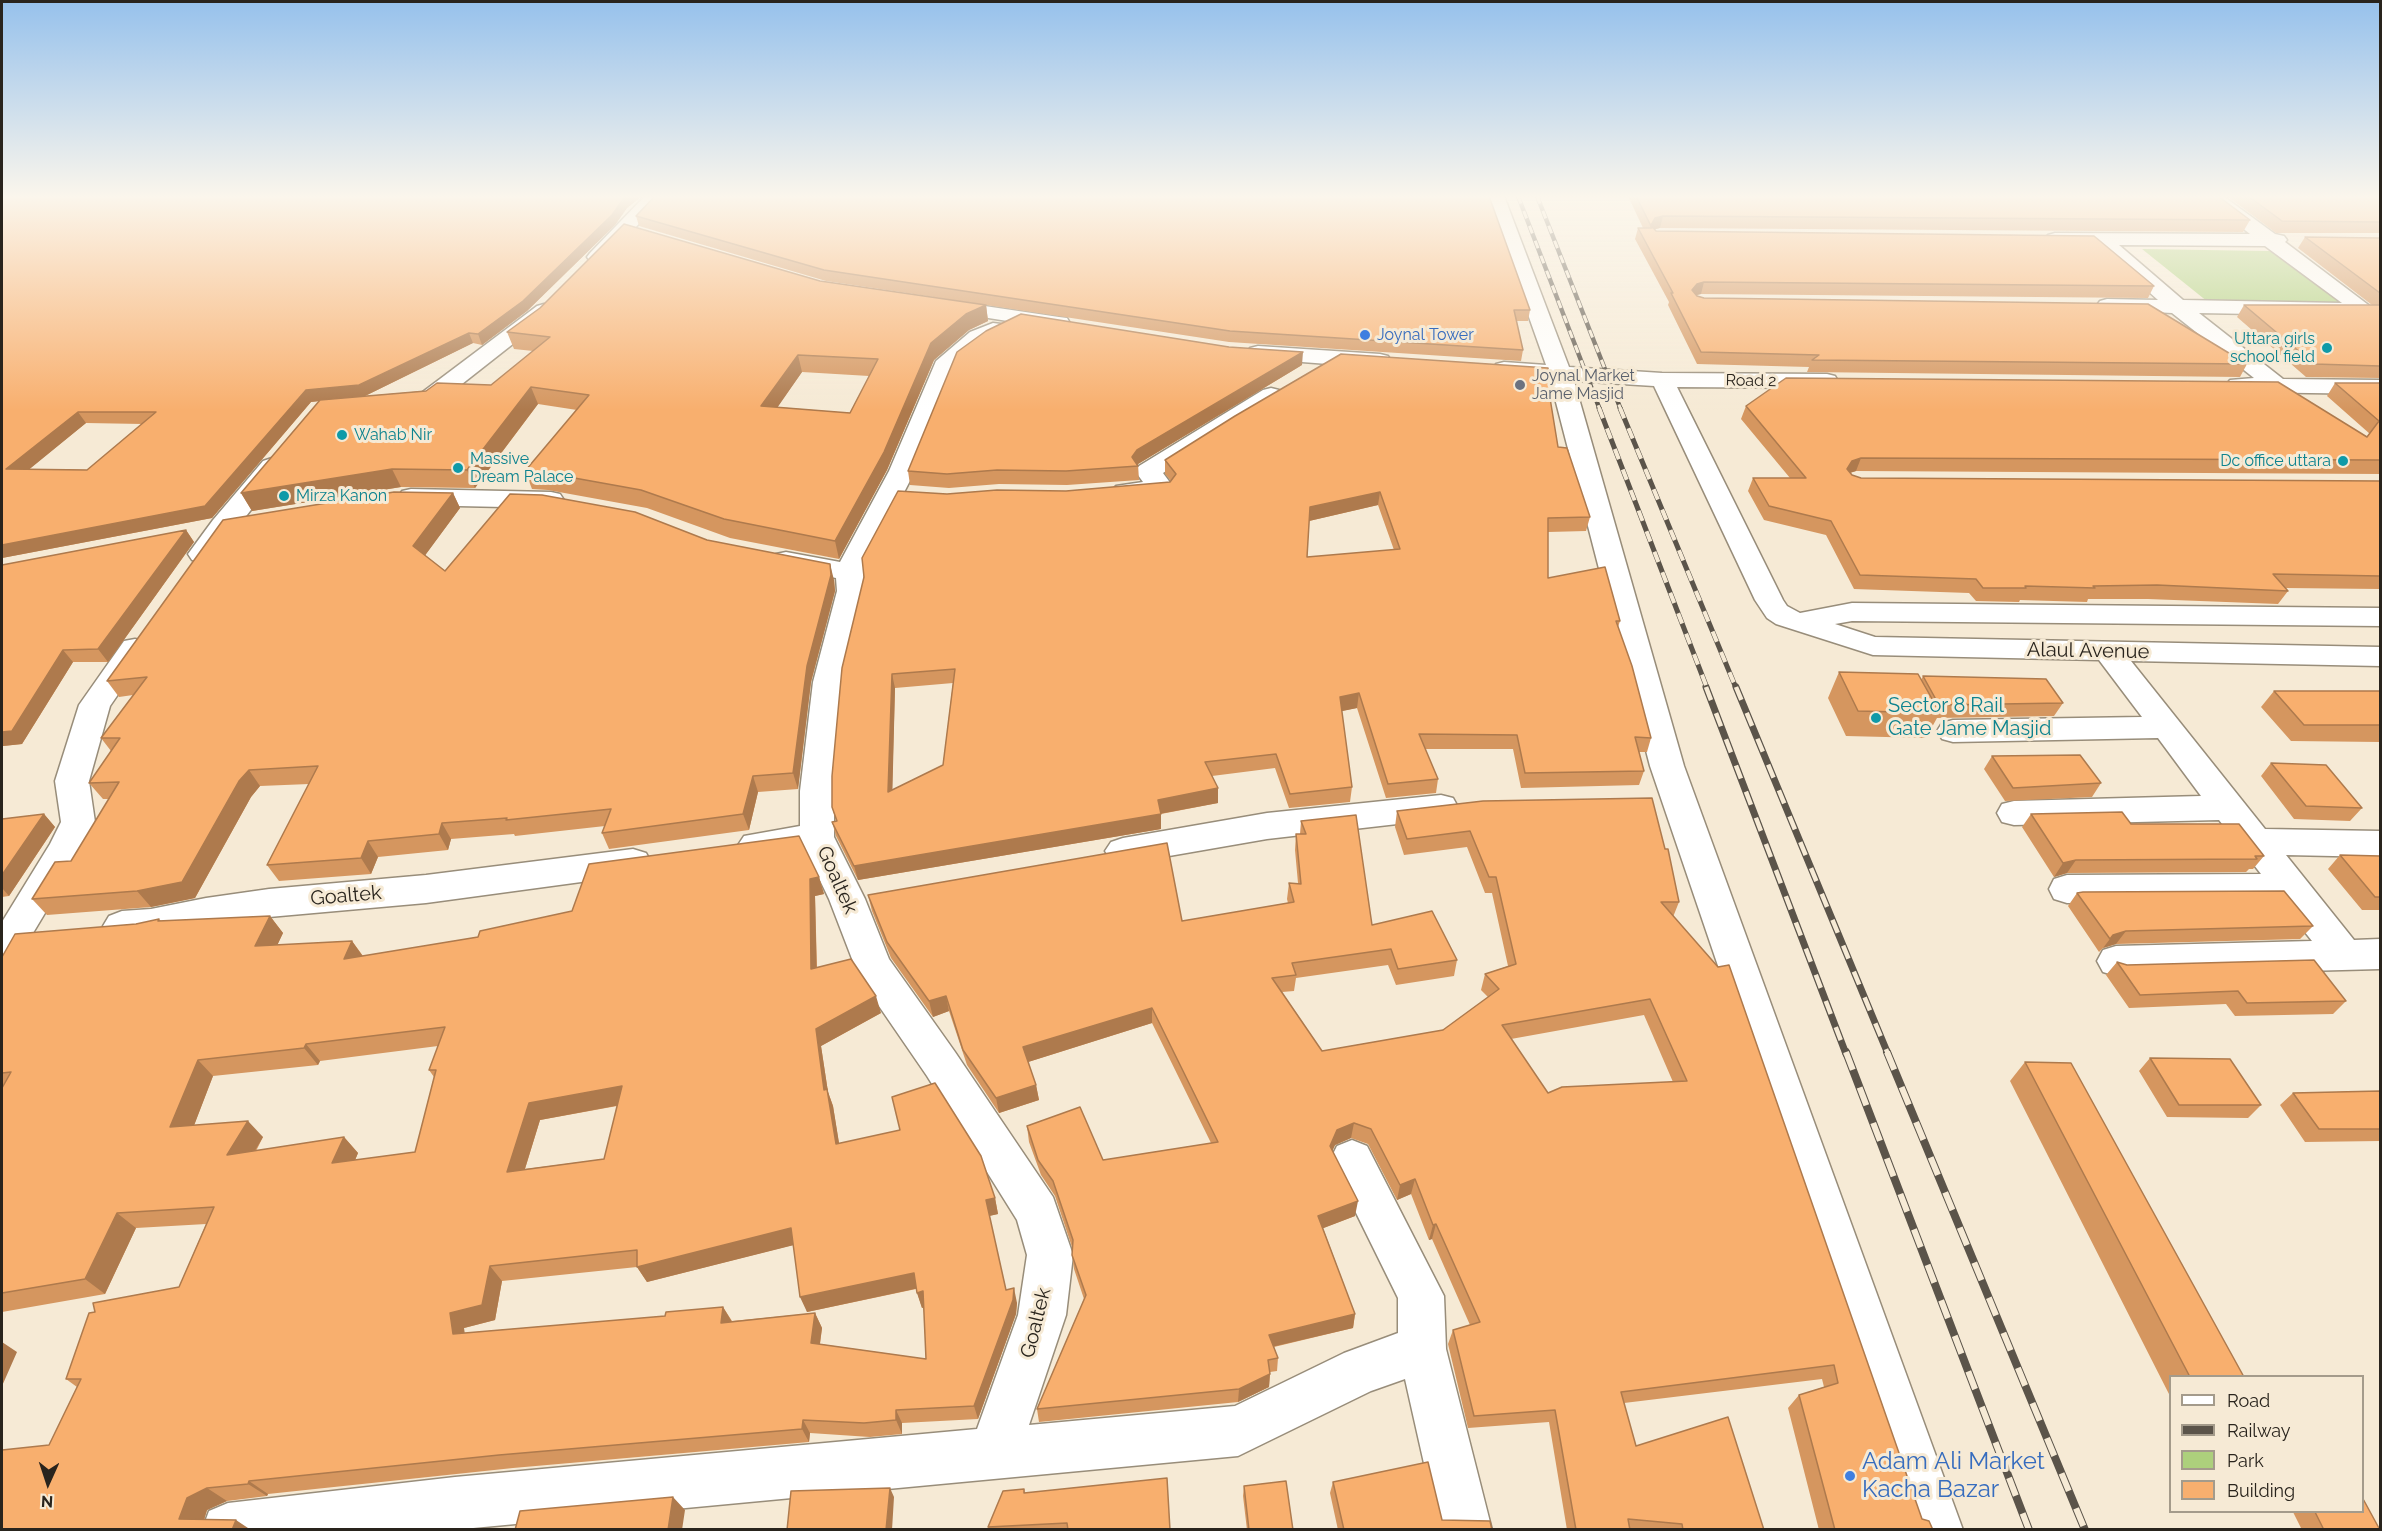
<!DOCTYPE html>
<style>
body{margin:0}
#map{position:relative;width:2382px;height:1531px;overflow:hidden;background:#f6ead5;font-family:Raleway,sans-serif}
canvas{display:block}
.frame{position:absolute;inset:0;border:3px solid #29241d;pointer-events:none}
.legend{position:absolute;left:2169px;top:1375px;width:195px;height:138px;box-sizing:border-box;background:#f6ead5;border:2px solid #a49b8b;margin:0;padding:8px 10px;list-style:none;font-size:18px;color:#29241d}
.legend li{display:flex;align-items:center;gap:12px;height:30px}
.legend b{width:30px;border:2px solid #a49b8b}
.north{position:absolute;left:18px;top:1453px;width:60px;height:60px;-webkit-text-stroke:4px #f6ead5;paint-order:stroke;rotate:183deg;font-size:16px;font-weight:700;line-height:24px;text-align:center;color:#29241d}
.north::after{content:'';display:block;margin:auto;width:21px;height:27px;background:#29241d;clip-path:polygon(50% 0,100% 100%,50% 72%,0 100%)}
</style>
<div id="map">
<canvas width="2382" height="1531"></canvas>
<div class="frame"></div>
<ul class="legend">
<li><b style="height:8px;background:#fff"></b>Road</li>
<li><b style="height:8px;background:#5b544a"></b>Railway</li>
<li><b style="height:16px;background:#add07c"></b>Park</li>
<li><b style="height:16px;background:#f8af6e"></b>Building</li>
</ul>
<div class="north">N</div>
</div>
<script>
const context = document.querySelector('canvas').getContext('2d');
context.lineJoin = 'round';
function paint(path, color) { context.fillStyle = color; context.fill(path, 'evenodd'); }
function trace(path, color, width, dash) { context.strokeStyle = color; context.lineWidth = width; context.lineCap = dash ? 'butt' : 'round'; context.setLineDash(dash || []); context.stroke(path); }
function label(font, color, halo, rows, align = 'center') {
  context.font = font + ' Raleway,sans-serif'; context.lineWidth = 6; context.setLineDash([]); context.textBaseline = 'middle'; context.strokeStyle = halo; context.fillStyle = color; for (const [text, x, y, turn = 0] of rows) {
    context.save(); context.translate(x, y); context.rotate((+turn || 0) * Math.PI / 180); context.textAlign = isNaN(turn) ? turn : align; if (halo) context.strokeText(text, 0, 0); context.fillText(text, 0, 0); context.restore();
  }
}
paint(new Path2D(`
 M2142 249 2270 251 2342 304 2208 302Z`), '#add07c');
const minor = new Path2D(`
 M645 196H665L604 261H590L587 257 590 253Z
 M1486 196H1504L1569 367 1662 373 1827 374 1835 376 1838 381 1835 386 1827 388 1677 387 1783 600 1787 606 1800 613 1852 603 2380 608V626L1852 621 1835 624 1875 637 2380 647V666L2131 661 2265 829 2380 831V857L2286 855 2354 940 2380 939V969L2116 976 2103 972 2097 961 2103 950 2116 946 2312 941 2281 902 2067 903 2054 899 2049 889 2054 879 2067 875 2261 874 2219 820 2014 825 2002 822 1997 813 2002 804 2014 801 2201 796 2158 738 1953 742 1942 739 1937 731 1942 723 1953 720 2142 717 2099 660 1873 655 1776 624 1767 618 1755 600 1654 386 1574 381 1684 766 1963 1530H1910L1650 766 1550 379 1496 374 1493 369 1496 364 1504 362 1546 365Z
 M2202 196H2223L2275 234 2284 236 2287 240 2285 242 2375 310 2371 314 2364 316 2199 313 2283 379 2380 380V394L2238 392 2230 390 2226 385 2230 380 2254 378 2172 313 2100 309 2097 305 2100 301 2107 299 2158 300 2096 245 2048 243 2045 239 2048 235 2055 233 2250 234ZM2119 245 2265 246 2342 303 2183 300Z
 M944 300 1059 317 1067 318 1070 323 1067 328 1059 329 937 310 934 306 937 302Z
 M544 304 551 306 555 310 551 314 434 406 411 409 403 407 399 402 403 397 420 394 537 306Z
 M993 323 1001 324 1004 329 957 364 915 471 863 572 865 591 843 682 834 791V837L865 899 889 959 955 1052 1053 1197 1073 1255 1066 1315 1029 1425 1235 1406 1344 1353 1398 1333V1298L1330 1160 1337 1146 1352 1140 1367 1146 1444 1296 1446 1349 1492 1530H1439L1405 1379 1371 1391 1238 1456 452 1530H202L209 1511 228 1503 455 1477 977 1429 1018 1315 1027 1255 1017 1220 927 1076 859 977 829 899 806 851 756 858 744 854 738 845 744 836 800 826V791L813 682 837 591 836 578 776 566 772 560 776 554 786 552 840 562 889 471 936 361 970 332Z
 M1258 346 1380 354 1388 356 1391 361 1388 366 1380 368 1250 358 1247 353 1250 348Z
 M1271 388 1279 390 1283 395 1279 400 1163 473 1174 488 1170 493 1125 499 1116 496 1112 491 1116 486 1143 482 1135 471 1139 466 1263 390Z
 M272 458 281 461 285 466 212 560 202 562 192 560 188 554 213 520 263 461Z
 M411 489 551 492 560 494 564 500 560 506 551 508 411 505 402 503 398 497 402 491Z
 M135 639 146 641 150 648 110 706 89 781 95 822 84 848 30 938 16 974 2 978V922L50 844 61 822 55 781 79 705 124 641Z
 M1441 795 1453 798 1458 807 1453 816 1441 819 1267 839 1123 864 1111 860 1105 851 1111 842 1123 838 1267 813Z
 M633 849 646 853 651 862 646 871 633 875 426 903 269 917 206 926 151 939 122 941 109 936 103 926 109 916 122 911 151 909 206 898 269 889 426 875Z`);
trace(minor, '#988d7a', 3);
paint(minor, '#fff');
const railFar3 = new Path2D(`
 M1518 196 1600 410
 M1537 196 1621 410`);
const railFar2 = new Path2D(`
 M1599 408 1707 688
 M1620 408 1736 688`);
const railFar1 = new Path2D(`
 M1706 687 1846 1054
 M1736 687 1888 1054`);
const rail = new Path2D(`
 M1846 1052 2029 1530
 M1887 1052 2085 1530`);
trace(railFar3, '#5b544a', 4.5);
trace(railFar2, '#5b544a', 5);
trace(railFar1, '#5b544a', 7);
trace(rail, '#5b544a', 8);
trace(railFar3, '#f6ead5', 3, [8]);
trace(railFar2, '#f6ead5', 4, [11]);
trace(railFar1, '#f6ead5', 4.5, [14]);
trace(rail, '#f6ead5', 6, [19]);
paint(new Path2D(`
 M2 196H642L627 208 615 225 527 311 482 345 473 343 365 396 491 385 533 351 514 349 507 332 820 281 954 300 826 281 639 226 636 216 1530 310 1528 321H1516L1523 350 1521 361 1229 342 986 305 988 321 969 330 934 360 887 470 839 559 730 538 647 508 548 490 532 489 525 471 577 410 538 404 475 488 401 487 252 511 241 493 319 401 311 402 212 518 2 558ZM802 372 869 376 850 413 777 407ZM86 423 143 424 87 470 29 469Z
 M1628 196H2218L2250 220 2243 232 1660 228 1654 229 1656 231 2154 286 2148 298 1701 294 1696 295 1704 298 2247 364 2240 377 1807 372 1809 367 1697 364 1668 305 1669 302 1635 239 1638 228H1643Z
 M2227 196H2380V233H2276Z
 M2305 237 2380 238V378L2306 377 2237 317 2244 305H2372L2298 248Z
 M1302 365 1138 464 1139 480 1067 485 999 484 949 488 910 485 908 471Z
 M2335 383H2380V474L1856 471 1850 473 1852 475 1861 478 2380 481V589L2286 588 2288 591 2278 604 2148 599H2088L2087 602 2020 600 2019 602 1976 601 1969 593 1854 589 1826 535 1764 520 1748 491 1753 478H1790L1741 419 1746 406 2367 437 2370 434 2327 396Z
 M1550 398 1558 447 1590 517 1586 531 1548 532V578L1620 621 1618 627 1651 738 1647 752H1639L1644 771 1639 785 1521 788 1513 749H1425L1438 779 1436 793 1386 798 1357 708 1341 711 1352 787 1350 802 1289 808 1275 768 1212 776 1218 803 1161 814V829L858 880 836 836 832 822 836 821 832 807 947 494 1066 491 1170 482 1171 481 1165 474V460ZM1378 505 1394 550 1307 557 1309 521ZM953 683 943 765 892 790 895 688Z
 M453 493 460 508 425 555 445 571 707 540 834 580 835 591 811 682 798 789 758 792 749 830 609 849 602 833 605 826 515 836 514 834 451 839 448 850 378 857 371 874 279 881 267 865 309 784 260 786 251 797 195 898 151 907 47 915 32 899 71 861 109 799H103L89 783 111 751 101 738 133 695 119 697 107 681Z
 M186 530 194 542 108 662H73L22 744 3 746 2 748V565Z
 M1839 672 1921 680 1923 676 2063 703 2054 716 1937 718 1926 738 1846 736 1828 698Z
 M2274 691H2380V742L2291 741 2261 707Z
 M1992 756 2101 783 2092 797 2005 801 1984 769Z
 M2271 763 2362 808 2350 821 2294 819 2261 776Z
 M1483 801 1679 902 1673 917 1922 1519 1933 1530H1819L1788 1408 1799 1395 1824 1387 1822 1379 1624 1403 1636 1446 1764 1530H1567L1549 1422 1468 1428 1448 1344 1453 1330 1470 1325 1432 1239 1429 1240 1411 1194 1397 1200 1368 1144 1351 1138 1335 1145 1332 1151 1355 1216 1323 1228 1355 1314 1353 1328 1274 1347 1278 1358 1277 1371 1270 1372 1269 1387 1238 1402 1039 1422 1037 1409 1084 1299 1074 1269 1072 1255V1247L1055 1196 1041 1175 1029 1142 1027 1126 1103 1160 1211 1143 1152 1023 1028 1062 1036 1085 1039 1100 999 1113 967 1065 949 1011 933 1017 891 958 872 911 868 895 1182 921 1288 903 1287 899 1289 883H1298L1295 850 1296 834H1300L1301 821 1372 925 1457 960 1454 976 1396 985 1388 965 1296 978 1294 991 1282 992 1322 1051 1443 1030 1488 997 1481 990 1485 974 1508 966 1492 893H1485L1467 847 1404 855 1395 827 1397 811ZM1644 1015 1673 1082 1548 1093 1511 1039Z
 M44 814 55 827 9 896 2 897V819Z
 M2031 814 2131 824 2264 856 2253 869H2249L2246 872 2067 873 2054 877 2022 827Z
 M2340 855 2380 856V910H2362L2328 869Z
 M819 877 824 894 815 896 817 967 881 1013 821 1046 828 1092 833 1106 839 1144 995 1198 998 1214 989 1216 1006 1290 1017 1303 1016 1314 978 1419 902 1423V1434L870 1437 810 1433 809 1442 513 1468 268 1494 267 1496 227 1501 207 1510 204 1520 2 1530 49 1445 77 1387 66 1379 179 1287 206 1224 136 1228 105 1294 2 1312V957L159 919 161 921 270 916 283 933 277 945 352 941 363 956 478 937ZM438 1046 429 1070 434 1077 415 1152 355 1160 358 1153 344 1137 256 1151 263 1137 194 1125 213 1076 318 1065 320 1061ZM617 1106 604 1159 525 1169 540 1120ZM793 1245 807 1312 916 1289 922 1308 924 1307 926 1359 820 1344 822 1328 815 1313 732 1321 723 1307 665 1316 464 1333V1328L495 1320 502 1281 637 1267 647 1282Z
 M2077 893 2313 926 2300 939 2116 944 2103 948 2099 952 2068 906Z
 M2117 962 2127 965 2346 1001 2333 1014 2235 1016 2226 1004 2129 1008 2106 975Z
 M2150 1058 2261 1105 2248 1118 2167 1117 2139 1071Z
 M2025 1062 2244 1377H2170V1396L2010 1081Z
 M2380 1091V1141L2305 1142 2280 1105 2293 1093Z
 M1333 1482 1442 1520 1492 1530H1338L1330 1493Z
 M1244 1486 1293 1530H1247L1243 1496Z
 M1024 1489 1025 1493 1170 1530H988V1527Z
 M2293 1512H2362L2380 1530H2302Z`), '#d5965f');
paint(new Path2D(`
 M627 196H642L627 208 615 225 527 311 482 345 478 334Z
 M1663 216 1660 228 1652 230 1650 225 1655 218Z
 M1704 282 1701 294 1693 296 1692 290 1697 284Z
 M986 305 988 321 969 330 934 360 887 470 839 559 835 541 931 343 966 314Z
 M469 333 473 343 365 396 311 402 212 518 2 558V545L306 390Z
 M1303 352 1302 365 1138 464 1136 466 1132 457 1137 450Z
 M798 355 802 372 766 424 761 406Z
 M531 387 538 404 475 488 467 470Z
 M78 412 86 423 15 481 6 469Z
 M1861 458 1856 471 1846 474 1847 469 1852 461Z
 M392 469 401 487 252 511 241 493Z
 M1380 492 1378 505 1309 521 1310 507Z
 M453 493 460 508 421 561 413 546Z
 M186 530 194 542 108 662 98 649Z
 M830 564 834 580 835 591 811 682 798 789 793 773 807 666Z
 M63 650 73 662 22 744 3 746 2 748V732Z
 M892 674 895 688 892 807 888 792Z
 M1359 693 1357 708 1338 712 1340 697Z
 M249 770 260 786 251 797 195 898 151 907 137 891Z
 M753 776 758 792 749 830 743 814Z
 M1218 788V803L1159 814 1158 800Z
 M44 814 55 827 9 896 2 888V875Z
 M1161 814V829L858 880 854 866Z
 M442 823 451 839 448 850 439 834Z
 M368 841 378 857 371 874 361 858Z
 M2076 860 2067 873 2054 877 2063 863Z
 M819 877 824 894 815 896 817 986 811 969 810 879Z
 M270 916 283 933 269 963 255 946Z
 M2126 931 2116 944 2103 948 2113 935Z
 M352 941 364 958 344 959Z
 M876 996 881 1013 821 1046 828 1092 833 1106 842 1161 836 1144 824 1090 816 1029Z
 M946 996 949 1011 933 1017 929 1001Z
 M1152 1008V1023L1025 1063 1023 1047Z
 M306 1044 320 1061 318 1065 304 1048Z
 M198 1060 213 1076 187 1144 170 1127Z
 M1036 1085 1039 1100 999 1113 996 1098Z
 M622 1086 631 1103 540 1120 519 1188 507 1172 529 1103Z
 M248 1121 263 1137 243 1171 227 1155Z
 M1354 1123 1351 1138 1335 1145 1328 1161 1330 1146 1337 1130Z
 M344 1137 358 1153 347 1180 332 1163Z
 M1415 1179 1411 1194 1397 1200 1400 1185Z
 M995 1198 998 1214 989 1216 986 1200Z
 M1358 1201 1355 1216 1316 1231 1318 1216Z
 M117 1213 136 1228 105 1294 85 1279Z
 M1436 1224 1432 1239 1429 1240 1433 1225Z
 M791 1228 798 1244 647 1282 637 1267Z
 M490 1266 502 1281 495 1320 464 1328 467 1348 453 1334 450 1313Z
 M914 1273 919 1288 807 1312 800 1297Z
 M1014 1288 1017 1303 1016 1314 978 1419 974 1406Z
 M923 1291 928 1306 922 1308 917 1293Z
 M723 1307 732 1322 721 1323Z
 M815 1313 822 1328 818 1357 811 1343Z
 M1355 1314 1353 1328 1267 1348 1269 1335Z
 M2 1342 17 1352 2 1386Z
 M1270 1374 1269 1387 1238 1402 1239 1389Z
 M896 1410 902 1423V1434L896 1420Z
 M803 1420 810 1433 809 1442 802 1429Z
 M249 1481 268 1494 267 1496 248 1484Z
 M207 1488 227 1501 207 1510 201 1530 179 1519 187 1498Z
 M890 1488 894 1497 892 1530H886Z
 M673 1497 685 1510 682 1530H668Z
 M236 1520 251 1530H232Z`), '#ae7a4d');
const building = new Path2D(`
 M2 196H627L624 198 612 215 523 301 478 334 469 333 359 385 306 390 205 506 2 545ZM78 412H156L87 470 6 469Z
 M655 196H1489L1530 310H1514L1523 350 1230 331 824 270 636 216Z
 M1636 196H2218L2250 220 1663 216 1655 218 1651 225 1656 231 2094 236 2154 286 1704 282 1697 284 1692 290 1697 296 1704 298 2148 304 2247 364 1812 360 1819 355 1701 352 1671 293H1673L1638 228H1652Z
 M2248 196H2380V222L2282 221Z
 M624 224 820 281 986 305 966 314 931 343 884 452 835 541 724 519 641 490 541 472 525 471 589 395 531 387 467 470 392 469 241 493 320 400 426 391 437 383 491 385 550 337 507 332 540 308ZM798 355 878 359 850 413 761 406Z
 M2305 237 2380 238V293Z
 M2244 305H2380V366L2314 364Z
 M1021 314 1229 347 1303 352 1137 450 1132 457 1138 466 1066 471 997 470 947 474 908 471 957 352 986 331Z
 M1341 354 1548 368 1550 398 1558 447 1567 448 1590 517 1548 518V578L1605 567 1620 621H1616L1632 666 1651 738 1635 737 1644 771 1525 773 1517 735 1419 734 1438 779 1388 784 1359 693 1340 697 1352 787 1290 794 1276 754 1205 762 1218 788 1158 800 1161 814 854 866 832 822 837 821 832 807V776L842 668 864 577 862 558 898 491 947 494 997 490 1066 491 1170 482 1176 474 1165 460 1235 416ZM1380 492 1400 549 1307 557 1310 507ZM955 669 943 765 888 792 892 674Z
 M1786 378 2278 382 2367 437 2379 421 2335 383H2380V460L1861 458 1852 461 1847 469 1852 475 1861 478 2380 481V576L2273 574 2288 591 2157 585 2093 586 2095 588 2025 586 2026 588H1983L1976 579 1860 575 1831 521 1769 506 1753 478H1806L1746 406Z
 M394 492 453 493 413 546 445 571 510 494 542 495 635 512 707 540 830 564 831 575 807 666 793 773 753 776 743 814 602 833 611 809 506 820 507 818 442 823 439 834 368 841 361 858 267 865 318 766 249 770 239 781 182 882 137 891 32 899 55 862 71 861 119 782 89 783 120 738H101L147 677 107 681 223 520Z
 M186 530 98 649 63 650 12 731 2 732V565Z
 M1839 672 1918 674 1940 713 1858 711Z
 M1923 676 2046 679 2063 703 1939 705Z
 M2274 691H2380V725H2304Z
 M2080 755 2101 783 2013 788 1992 756Z
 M2271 763 2326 765 2362 808 2306 806Z
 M1652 798 1665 849H1668L1679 902H1661L1718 967 1729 965 1922 1519 1929 1521 1933 1530H1835L1799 1395 1838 1383 1834 1365 1621 1392 1636 1446 1728 1417 1764 1530H1683L1682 1524 1628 1519 1630 1530H1576L1555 1410 1474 1416 1453 1330 1480 1322 1436 1224 1433 1225 1415 1179 1400 1185 1371 1129 1354 1123 1337 1130 1330 1146 1358 1201 1318 1216 1355 1314 1269 1335 1278 1358 1268 1360 1270 1374 1239 1389 1037 1409 1086 1295 1072 1255 1073 1240 1053 1181 1038 1160 1027 1126 1080 1107 1103 1160 1218 1142 1152 1008 1023 1047 1036 1085 996 1098 963 1050 946 996 929 1001 887 942 868 895 1167 843 1182 921 1294 902 1289 883 1301 884 1296 834H1306L1301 821 1356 815 1372 925 1432 911 1457 960 1398 969 1391 949 1292 963 1296 975 1272 978 1322 1051 1443 1030 1499 989 1485 974 1516 964 1496 877H1489L1470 831 1407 839 1397 811 1483 801ZM1650 999 1687 1081 1562 1087 1548 1093 1502 1025Z
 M2122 812 2131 824H2239L2264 856H2255L2257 859 2076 860 2063 863 2031 814Z
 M44 814 2 875V819Z
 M799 836 819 877 810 879 811 969 851 959 876 996 816 1029 824 1090 827 1089 836 1144 900 1130 892 1097 935 1083 981 1156 995 1198 986 1200 1006 1290 1014 1288 1013 1300 974 1406 896 1410V1420L864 1423 803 1420 802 1429 499 1455 249 1481 248 1484 207 1488 187 1498 179 1519 236 1520 232 1530H2V1450L49 1445 81 1379H66L89 1313 95 1312 93 1303 179 1287 214 1207 117 1213 85 1279 2 1293V1088L11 1072 2 1073V957L15 934 136 924 159 919 158 921 270 916 255 946 352 941 344 959 478 937 480 931 572 911 589 864ZM445 1027 429 1070H436L415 1152 332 1163 344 1137 227 1155 248 1121 170 1127 198 1060 304 1048 306 1044ZM622 1086 604 1159 507 1172 529 1103ZM791 1228 800 1297 914 1273 917 1293 923 1291 926 1359 811 1343 815 1313 721 1323 723 1307 666 1312 665 1316 453 1334 450 1313 482 1305 490 1266 637 1250V1267Z
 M2340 855 2380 856V897H2375Z
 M2284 891 2313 926 2126 931 2113 935 2110 939 2077 893 2083 892Z
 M2314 960 2346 1001 2247 1003 2238 991 2140 995 2117 962 2127 965Z
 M2150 1058 2230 1059 2261 1105H2179Z
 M2025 1062 2071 1063 2244 1377H2190Z
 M2380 1091V1129H2319L2293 1093Z
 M1428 1462 1442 1520 1490 1521 1492 1530H1344L1333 1482Z
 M1167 1478 1170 1530H1068L1067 1523 988 1527 1003 1491 1024 1489V1493Z
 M1286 1481 1293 1530H1249L1244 1486Z
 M890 1488 886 1530H787L791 1491Z
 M673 1497 668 1530H515L520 1511Z
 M2362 1497 2380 1530H2324L2315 1512H2362Z`);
paint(building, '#f8af6e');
trace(building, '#ae7a4d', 1.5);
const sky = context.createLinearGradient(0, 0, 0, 410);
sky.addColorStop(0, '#96c1ec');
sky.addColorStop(0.48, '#fbf6ec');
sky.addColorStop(1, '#fbf6ec00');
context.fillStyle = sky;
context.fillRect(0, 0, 2382, 410);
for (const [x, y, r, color] of [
 [1365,335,6,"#3f7fe0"],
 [2327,348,6,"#0f9aa8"],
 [1520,385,6,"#6b7280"],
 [342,435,6,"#0f9aa8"],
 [2343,461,6,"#0f9aa8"],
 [458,468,6,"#0f9aa8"],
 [284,496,6,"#0f9aa8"],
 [1876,718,6,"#0f9aa8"],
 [1850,1476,6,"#3f7fe0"]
]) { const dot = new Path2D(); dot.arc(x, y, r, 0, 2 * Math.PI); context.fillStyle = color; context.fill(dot); trace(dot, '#f6ead5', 2); }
label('16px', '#366cbe', '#f6ead5', [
 ["Joynal Tower",1377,335]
], 'left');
label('16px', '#0d838f', '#f6ead5', [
 ["Uttara girls",2315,339,"right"],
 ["school field",2315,357,"right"],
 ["Wahab Nir",354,435],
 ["Massive",470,459],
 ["Dream Palace",470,477],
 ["Dc office uttara",2331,461,"right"],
 ["Mirza Kanon",296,496]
], 'left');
label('16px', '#5b616d', '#f6ead5', [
 ["Joynal Market",1532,376],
 ["Jame Masjid",1532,394]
], 'left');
label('16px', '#29241d', '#f6ead5', [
 ["Road 2",1751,381,1]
]);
label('20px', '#29241d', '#f6ead5', [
 ["Alaul Avenue",2088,651,1],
 ["Goaltek",837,880,66],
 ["Goaltek",346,896,-5],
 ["Goaltek",1036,1323,-76]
]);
label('20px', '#0d838f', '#f6ead5', [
 ["Sector 8 Rail",1888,706],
 ["Gate Jame Masjid",1888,729]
], 'left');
label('24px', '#366cbe', '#f6ead5', [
 ["Adam Ali Market",1862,1462],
 ["Kacha Bazar",1862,1490]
], 'left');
</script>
